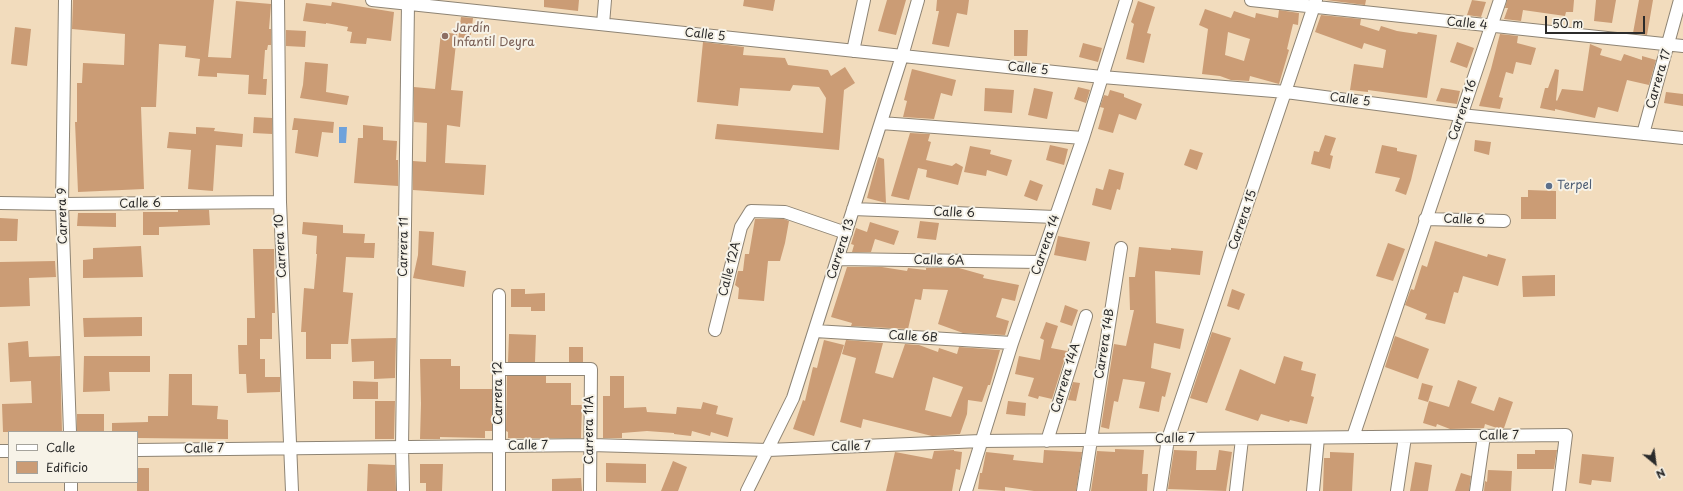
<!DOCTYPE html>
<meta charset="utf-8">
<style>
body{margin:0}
#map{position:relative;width:1683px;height:491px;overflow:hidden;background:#f2dcbd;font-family:"Playpen Sans",sans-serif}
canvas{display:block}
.legend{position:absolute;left:8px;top:431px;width:130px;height:52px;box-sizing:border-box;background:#f7f3e8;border:1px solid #a5a39c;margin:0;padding:5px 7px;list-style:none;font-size:12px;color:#2b2b2b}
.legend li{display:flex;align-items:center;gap:8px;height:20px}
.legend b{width:20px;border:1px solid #a5a39c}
.north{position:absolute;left:1635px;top:443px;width:40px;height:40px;-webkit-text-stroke:3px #f7f3e8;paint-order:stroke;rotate:151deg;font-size:11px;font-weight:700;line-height:16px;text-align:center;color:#2b2b2b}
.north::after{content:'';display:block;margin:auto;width:14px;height:18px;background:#2b2b2b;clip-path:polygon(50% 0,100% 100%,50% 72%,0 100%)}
.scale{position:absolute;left:1545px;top:16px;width:100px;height:18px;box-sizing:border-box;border:2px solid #2b2b2b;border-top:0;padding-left:5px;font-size:12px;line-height:14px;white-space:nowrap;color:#2b2b2b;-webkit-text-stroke:3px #f7f3e8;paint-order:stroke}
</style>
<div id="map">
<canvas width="1683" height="491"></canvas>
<ul class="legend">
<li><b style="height:5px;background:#fff"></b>Calle</li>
<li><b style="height:11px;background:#cb9c75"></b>Edificio</li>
</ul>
<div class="north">N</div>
<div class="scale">50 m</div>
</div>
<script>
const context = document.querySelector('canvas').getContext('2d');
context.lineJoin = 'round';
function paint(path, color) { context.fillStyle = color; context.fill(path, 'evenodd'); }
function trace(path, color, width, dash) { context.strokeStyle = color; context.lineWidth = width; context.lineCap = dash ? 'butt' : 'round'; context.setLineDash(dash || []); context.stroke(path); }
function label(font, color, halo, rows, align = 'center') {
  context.font = font + ' "Playpen Sans",sans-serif'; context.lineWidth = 4; context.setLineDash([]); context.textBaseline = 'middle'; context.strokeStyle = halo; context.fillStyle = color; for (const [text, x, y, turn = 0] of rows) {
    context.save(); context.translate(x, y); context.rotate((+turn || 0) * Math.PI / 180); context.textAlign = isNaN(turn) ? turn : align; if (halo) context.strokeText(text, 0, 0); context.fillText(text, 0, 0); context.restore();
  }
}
paint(new Path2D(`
 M339 127H347L346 143H339Z`), '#6fa2db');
paint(new Path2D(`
 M73 0H214L208 57 231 58 236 1 271 4 269 29H271V45H268L267 50H265L263 79H267L266 95 248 94 249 75 217 73V77L198 76 200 59 185 57 186 46 159 44 156 107H141L144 189 78 192 75 122H77V83H82L83 63 124 65 125 34 72 29Z
 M544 0H579L578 11 544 7Z
 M744 0H775L773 11 743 6Z
 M887 0H906L896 35 878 31Z
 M937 0H969L967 15 957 13 949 47 932 44 939 11H936Z
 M1326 0H1366L1365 5Z
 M1472 0 1486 2 1481 17 1467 15Z
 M1507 0H1574L1573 12H1566L1565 16 1523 10 1521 21 1504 19 1508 8H1505Z
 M1596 0H1616L1612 23 1594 21Z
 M1639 0H1653L1647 35 1633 33Z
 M1138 1 1155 7 1147 33 1151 34 1144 63 1126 59 1134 24 1131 22Z
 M332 2 394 12 391 41 367 38 366 44 350 43 352 32 347 31 348 27 326 23V24L303 21 306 3 331 6Z
 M1205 9 1231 18 1234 11 1255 18 1256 13 1278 18 1279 10 1299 13 1298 25 1293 24 1287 49 1289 50 1279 84 1250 76 1249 81 1231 80 1220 76 1202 74 1208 29 1199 25ZM1228 32 1250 39 1244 61 1225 55Z
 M1321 15 1361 19 1360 25 1379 31 1381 26 1397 31 1417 34 1418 32 1437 35 1427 98 1368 90V92L1350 90 1354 64 1383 68 1386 50 1364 43 1362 49 1315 32Z
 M461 17 473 18 470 42 458 41Z
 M15 27 31 29 27 66 11 64Z
 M286 30 306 31 305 47 286 46Z
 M1014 30H1028L1027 56H1014Z
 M441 32 457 34 451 90 463 91 460 127 447 125 445 163 486 165 484 195 413 190V161L426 162 427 123 414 122V87L435 89Z
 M1500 34 1518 36 1517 43 1536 48 1531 65 1516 62 1513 74 1506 72 1499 97 1503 98 1500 109 1479 106 1491 69Z
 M703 42 744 47 743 55 785 58 788 65 828 70 831 76 845 67 855 83 844 90 839 150 715 139 717 124 823 133 826 98 819 87 793 85 790 91 740 88 738 106 697 102Z
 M1457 42 1474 48 1467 68 1450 62Z
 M1083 43 1102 48 1098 62 1079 57Z
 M1590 44 1602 49 1600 55 1621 61 1624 54 1642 60V56L1656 60 1649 85 1627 80 1618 112 1598 107 1595 118 1555 109V111L1540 108 1545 88H1548L1555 69 1559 70 1556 100 1557 101 1562 89 1583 91Z
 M305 62 328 64 326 92 349 96 347 105 300 98 303 85Z
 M912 69 956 80 952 96 941 93 934 119 903 117 907 101 904 100Z
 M1078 87 1090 90 1086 103 1074 99Z
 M985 88 1014 90 1012 113 984 111Z
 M1034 88 1053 92 1047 119 1028 115Z
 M1441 88 1460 91 1457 104 1436 101Z
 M1110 90 1124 94V97L1142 104 1136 120 1119 114 1113 133 1098 129 1104 108 1100 107 1104 95 1108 96Z
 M1666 92 1683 94V106L1664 103Z
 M254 117 272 118V134L253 133Z
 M294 118 334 122 333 133 322 132 318 157 295 153 298 130H292Z
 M363 125 383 127V140L397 141 396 160H398V186L354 183 358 138H363Z
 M196 127 215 128 214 131 243 134 242 147 216 145 213 191 188 189 191 150 167 148 169 132 196 134Z
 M910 133 930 134 928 141 931 142 926 160 952 166 956 163 963 167 958 185 926 177 927 170 918 168 909 200 891 196Z
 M1325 135 1336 138 1330 155 1333 156 1330 169 1311 164 1314 151 1319 152Z
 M1475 140 1491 142 1489 155 1474 151Z
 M1050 145 1068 149 1064 165 1046 160Z
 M1382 145 1397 148V151L1417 155 1411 180 1406 195 1395 191 1400 178 1375 173Z
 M970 146 991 150 990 154 1012 160 1007 176 987 170 986 176 964 172Z
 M1190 149 1203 153 1197 170 1184 165Z
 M878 157 884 159 886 203 867 198Z
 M1109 169 1124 173 1120 190 1117 189 1111 210 1092 205 1096 188 1103 190Z
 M1030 180 1043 185 1037 201 1024 196Z
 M1528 190 1556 191V219H1521V197H1528Z
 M178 210H209L210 225 159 227V235H143V212H178Z
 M78 213H116V227L77 226Z
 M0 218 18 219 17 241H0Z
 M755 219H784L789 221 785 243 780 261H768L764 301 738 299 739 288 735 285 738 271H743L745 254H749Z
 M920 221 939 223 936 240 917 238Z
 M303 222 343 225V233L365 234 364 243H375L374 258 346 257 343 292 353 293 348 344H331V359H306V332H301L304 288 314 289 317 254H316L317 236 302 234Z
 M870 222 899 231 894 245 875 239 871 252H852L854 245 851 244 856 228 867 232Z
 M419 231 434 232 432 265 466 271 464 287 413 278 418 255Z
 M1058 236 1090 242 1086 261 1054 255Z
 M1435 241 1487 257 1488 254 1506 259 1498 286 1463 276 1458 293 1454 292 1445 324 1425 319 1427 314 1405 305 1411 289 1414 290 1422 265 1427 267Z
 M1388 243 1405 249 1393 281 1376 276Z
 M141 246 143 277 83 278V260L93 259V248Z
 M1139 247 1171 250V248L1203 251 1200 275 1155 271 1156 323 1184 329 1180 349 1154 343 1151 368 1171 373 1165 397 1162 396 1159 412 1139 408 1145 382 1123 379 1118 402 1114 401 1109 429 1101 427 1114 344 1126 346 1134 310H1130L1129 277H1135Z
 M253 249H274L275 313H272V339H260V359H265V377H280V392L247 393 246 374H239L238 345H247V318H255Z
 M55 261 56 277 29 278 30 306 0 307V262Z
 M847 267H882L907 271 908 268 926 270V268H959L984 275 983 278 1019 285 1015 301 1002 298 996 317 1009 321 1005 335 963 333 938 324 948 290 923 289 921 300 915 299 908 329 851 326 852 323 831 317Z
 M1555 275V296L1523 297 1522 276Z
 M511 289H525V294L545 293V311H531V307H511Z
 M1232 289 1245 294 1239 310 1227 306Z
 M1065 305 1078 310 1072 326 1060 322Z
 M142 317V336L84 337 83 318Z
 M1046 322 1058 326 1051 348 1067 351 1052 399 1039 396 1038 399 1028 396 1034 378 1015 374 1019 356 1040 360 1044 340 1040 338Z
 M1212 332 1231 338 1207 403 1190 398Z
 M509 334 536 335 535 362H508Z
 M1395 336 1429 349 1418 379 1385 367Z
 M396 338 395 378 374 379V361L352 362 351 339Z
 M824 340 844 345 814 436 793 429 803 400 805 401 813 367 817 368Z
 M846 340 883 343 875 373 893 378 905 344 919 345 938 352 939 348 957 354 959 347 1000 350 990 385H988L982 402 968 400 967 414 960 434 932 436 863 419 861 428 840 422 856 358 842 354ZM933 377 963 387 951 417 925 410Z
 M28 341 29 357 60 356 62 432H3L2 404 32 403 31 381 10 382 8 343Z
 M569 347H583V362H569Z
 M84 356H150V372H109L110 391 83 392Z
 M1284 356 1303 362 1301 370 1316 374 1311 396 1314 397 1307 424 1290 420 1289 422 1261 414 1258 421 1225 410 1240 369 1275 384Z
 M420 359H451V366H460V389H492V431H485V438L440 437V439H420L421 404Z
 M169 374H192V405L218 406 217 419 228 420V439L137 438V432H112V423L148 422V416H168Z
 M507 376H546V383H571V405H582L581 438H508V432L506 431Z
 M610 376H624V408L646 407 647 412 676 414 677 407 701 409 703 402 718 406 716 414 733 418 728 437 711 432 710 436 692 431 691 436 674 434V433L647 431 622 433V438H603V396H610Z
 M1458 380 1477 387 1471 403 1494 411 1499 397 1513 402 1504 428H1497L1485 424 1484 428 1450 429 1437 424 1436 427 1423 423 1429 401 1449 407Z
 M353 381 378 382V399H353Z
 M1073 382 1080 383 1076 401 1068 400Z
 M1422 383 1433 386 1428 402 1418 399Z
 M375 401H395L394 439H375Z
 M1008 401 1026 403 1025 416 1006 414Z
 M77 414H104V432H77Z
 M1115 449 1144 450 1142 474H1148L1147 491H1091L1097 451 1115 452Z
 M954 450V451L962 452 960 470 956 469 952 491H886L895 452 932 459 934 451Z
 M1044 450 1082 452 1076 491H1034L1005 487V491L978 489 980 473H982L986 452 1014 455 1013 460 1043 463Z
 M1174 450 1197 451 1196 470H1216L1219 450 1232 452 1226 491 1168 489Z
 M1535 450H1557L1554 469H1517V454H1535Z
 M1330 452 1354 453 1352 491H1323L1324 458H1330Z
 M1582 454 1614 457 1611 482 1592 480 1591 485 1579 483Z
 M673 461 687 467 678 491H661Z
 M1415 462 1432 465 1428 491H1410Z
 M606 463 646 464V483L606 482Z
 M368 464 395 465 396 491H367Z
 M420 464H443L442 491H426V483H420Z
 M137 468H149V491H137Z
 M1488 470 1512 471 1511 491H1484L1485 481 1487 482Z
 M1461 473 1471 476 1469 491H1455Z
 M581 478 582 491H552V479Z`), '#cb9c75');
const street = new Path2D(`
 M65 0 62 204 70 432
 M278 0 280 202 292 491
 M372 0 1102 77 1286 92 1461 115 1683 138
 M1251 0 1683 46
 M603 24 605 0
 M853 51 864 0
 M881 123 1083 138
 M1643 134 1680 0
 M0 203 62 204 280 202
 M853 209 1055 217
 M1425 219 1504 221
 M838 259 1040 262
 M499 295V491
 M715 330 741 227 751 211 785 212 846 233
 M815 331 1012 343
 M499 369H591L590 491
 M1353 437 1500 0
 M1047 441 1086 316
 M137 450 591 445 768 450 981 441 1566 435 1559 491
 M0 451H9
 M71 482V491
 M403 491 402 447 408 4
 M747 491 793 398 902 56 918 0
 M966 491 1012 343 1083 138 1126 0
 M1083 491 1121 248
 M1160 491 1168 439 1316 0
 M1236 491 1242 439
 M1313 491 1318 438
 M1397 491 1405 437
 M1476 491 1484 436`);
trace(street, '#8e8474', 14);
trace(street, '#fff', 12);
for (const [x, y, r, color] of [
 [445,36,4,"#8d6e63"],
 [1549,186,4,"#5c6f8a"]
]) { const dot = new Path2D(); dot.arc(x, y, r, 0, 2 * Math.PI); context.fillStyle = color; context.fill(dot); trace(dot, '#f7f3e8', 1.5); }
label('12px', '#2b2b2b', '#f7f3e8', [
 ["Calle 4",1467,24,6],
 ["Calle 5",705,35,6],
 ["Calle 5",1028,69,6],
 ["Carrera 17",1659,79,-74],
 ["Calle 5",1350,100,7],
 ["Carrera 16",1463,110,-71],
 ["Calle 6",140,204,-1],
 ["Calle 6",954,213,2],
 ["Carrera 9",63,216,-91],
 ["Carrera 15",1243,220,-71],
 ["Calle 6",1464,220,2],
 ["Carrera 14",1046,245,-71],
 ["Carrera 10",281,246,-93],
 ["Carrera 11",404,247,-89],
 ["Carrera 13",841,249,-72],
 ["Calle 6A",939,261,1],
 ["Calle 12A",730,269,-76],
 ["Calle 6B",913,337,3],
 ["Carrera 14B",1105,344,-81],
 ["Carrera 14A",1066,378,-73],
 ["Carrera 12",499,393,-90],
 ["Carrera 11A",590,430,-90],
 ["Calle 7",1499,436,-1],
 ["Calle 7",1175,439,-1],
 ["Calle 7",528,446,-1],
 ["Calle 7",851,447,-2],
 ["Calle 7",204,449,-1]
]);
label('12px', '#785e54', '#f7f3e8', [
 ["Jardín",453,29],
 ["Infantil Deyra",453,43]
], 'left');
label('12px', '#4e5e75', '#f7f3e8', [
 ["Terpel",1557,186]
], 'left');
</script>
